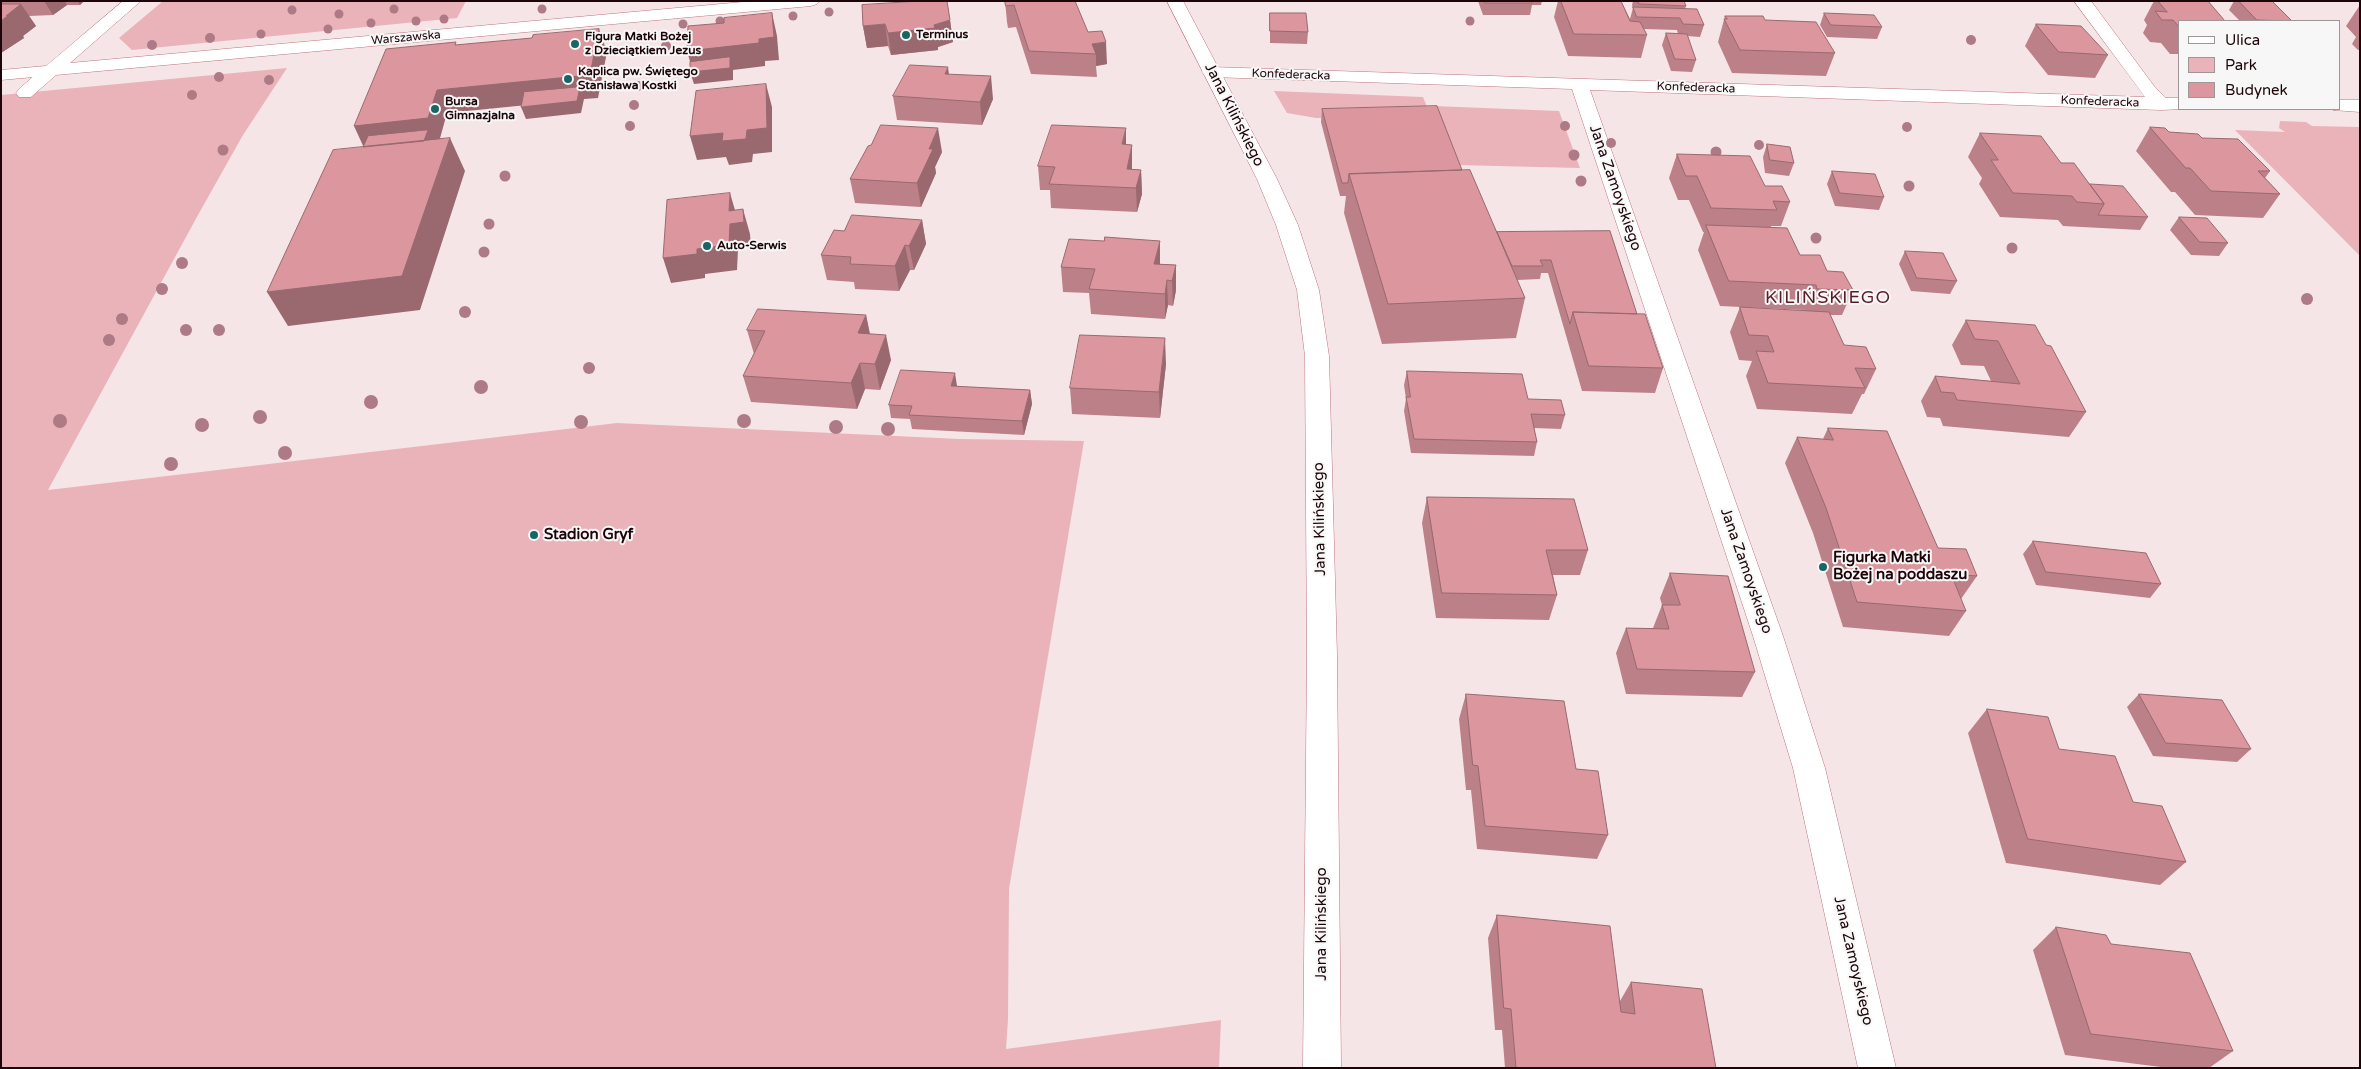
<!DOCTYPE html>
<meta charset="utf-8">
<style>
body{margin:0}
#map{position:relative;width:2361px;height:1069px;overflow:hidden;background:#f6e5e7;font-family:"Varela Round",sans-serif}
canvas{display:block}
.frame{position:absolute;inset:0;border:2px solid #1c0408;pointer-events:none}
.legend{position:absolute;left:2178px;top:20px;width:162px;height:90px;box-sizing:border-box;background:#f7f7f7;border:1px solid #9f9697;margin:0;padding:6px 9px;list-style:none;font-size:15px;color:#1c0408}
.legend li{display:flex;align-items:center;gap:10px;height:25px}
.legend b{width:25px;border:1px solid #9f9697}
</style>
<div id="map">
<canvas width="2361" height="1069"></canvas>
<div class="frame"></div>
<ul class="legend">
<li><b style="height:6px;background:#fff"></b>Ulica</li>
<li><b style="height:14px;background:#eab3b9"></b>Park</li>
<li><b style="height:14px;background:#db969e"></b>Budynek</li>
</ul>
</div>
<script>
const context = document.querySelector('canvas').getContext('2d');
context.lineJoin = 'round';
function paint(path, color) { context.fillStyle = color; context.fill(path, 'evenodd'); }
function trace(path, color, width, dash) { context.strokeStyle = color; context.lineWidth = width; context.lineCap = dash ? 'butt' : 'round'; context.setLineDash(dash || []); context.stroke(path); }
function label(font, color, halo, rows, align = 'center') {
  context.font = font + ' "Varela Round",sans-serif'; context.lineWidth = 4; context.setLineDash([]); context.textBaseline = 'middle'; context.strokeStyle = halo; context.fillStyle = color; for (const [text, x, y, turn = 0] of rows) {
    context.save(); context.translate(x, y); context.rotate((+turn || 0) * Math.PI / 180); context.textAlign = isNaN(turn) ? turn : align; if (halo) context.strokeText(text, 0, 0); context.fillText(text, 0, 0); context.restore();
  }
}
paint(new Path2D(`
 M163 1H466L457 18 132 50 119 38Z
 M287 68 243 135 198 215 48 490 617 423 960 439 1084 441 1009 889 1008 1019 1006 1049 1221 1020 1219 1068H1V95Z
 M1274 91 1423 97 1430 114 1316 118 1287 113Z
 M1434 106 1559 111 1580 168 1456 165Z
 M2280 121 2306 122 2312 126 2360 127V256L2235 130 2285 132 2279 128Z`), '#eab3b9');
const service = new Path2D(`
 M50 66 56 67 59 71 56 75 31 97H19L16 93 19 89 44 67Z`);
const minor = new Path2D(`
 M123 1H141L70 63 754 1H819L817 4 811 6 1 80V70L46 66Z
 M2074 1H2091L2154 86 2166 98H2180V109H2183L2161 110 1590 90 1783 636 1825 768 1896 1068H1858L1793 768 1753 636 1572 89 1211 77 1205 76 1202 72 1205 68 1211 67 2145 97Z
 M2340 100H2360V112L2333 110 2340 109Z`);
const tertiary = new Path2D(`
 M1167 1H1183L1277 179 1298 225 1319 290 1329 356 1337 656 1341 1068H1303L1307 656 1305 356 1297 290 1276 225 1257 179Z`);
trace(service, '#bc757e', 1);
trace(minor, '#bc757e', 1);
trace(tertiary, '#bc757e', 1);
paint(service, '#fff');
paint(minor, '#fff');
paint(tertiary, '#fff');
context.fillStyle = '#ae7a85';
for (const [x, y, r] of [
 [394,9,4.5],
 [542,9,4.5],
 [292,10,4.5],
 [829,12,4.5],
 [339,14,4.5],
 [793,16,4.5],
 [444,19,4.5],
 [416,21,4.5],
 [720,21,4.5],
 [1470,21,4.5],
 [371,23,4.5],
 [683,24,4.5],
 [328,29,4.5],
 [261,34,4.5],
 [210,38,5],
 [1971,40,5],
 [152,45,5],
 [666,46,5],
 [219,77,5],
 [269,80,5],
 [638,86,5],
 [192,95,5],
 [634,105,5],
 [630,126,5],
 [1565,126,5],
 [1907,127,5],
 [1611,143,5],
 [1759,145,5],
 [223,150,5.5],
 [1716,152,5.5],
 [1574,155,5.5],
 [505,176,5.5],
 [1581,181,5.5],
 [1909,186,5.5],
 [489,224,5.5],
 [1816,238,5.5],
 [2012,248,5.5],
 [484,252,5.5],
 [182,263,6],
 [162,289,6],
 [2307,299,6],
 [465,312,6],
 [122,319,6],
 [186,330,6],
 [219,330,6],
 [109,340,6],
 [589,368,6],
 [481,387,7],
 [371,402,7],
 [260,417,7],
 [60,421,7],
 [744,421,7],
 [581,422,7],
 [202,425,7],
 [836,427,7],
 [888,429,7],
 [285,453,7],
 [171,464,7]
]) { context.beginPath(); context.arc(x, y, r, 0, 2 * Math.PI); context.fill(); }
paint(new Path2D(`
 M1 1H84L80 5H67L53 15 29 16 36 26 23 36 24 38 1 53Z
 M1005 1 1088 32 1107 64 1096 66 1097 77 1031 74 1016 27 1008 28 1007 22Z
 M1478 1H1542L1541 5H1532L1530 15H1483Z
 M1558 1H1621L1631 21 1630 19 1633 8 1632 5 1633 1H1684L1686 6 1685 9 1704 25 1700 37 1687 36 1696 60 1692 72 1671 71 1662 45 1666 33 1678 34 1677 30 1644 29 1647 35 1641 58 1568 56 1554 17Z
 M2154 1H2208L2180 21V54H2170L2161 43 2150 42 2143 33 2147 25 2144 20Z
 M2234 1H2272L2292 21H2240L2229 10Z
 M2360 5V50H2358L2352 44 2356 37 2346 26Z
 M1270 13 1308 32 1307 44 1270 43Z
 M1824 13 1882 27 1877 39 1827 37 1820 25Z
 M1725 16 1765 20 1835 53 1826 76 1732 73 1718 42Z
 M950 20 953 42 938 47V50L891 55 888 46 867 48 863 26Z
 M2036 24 2108 55 2095 78 2048 75 2025 46Z
 M893 96 993 99 982 125 897 120Z
 M1322 109 1462 170 1497 232 1610 231 1637 314 1663 368 1655 393 1582 391 1548 273H1541L1540 279 1517 280 1525 298 1516 338 1382 344 1344 213 1346 196H1340L1321 122Z
 M2150 127 2169 132 2202 138 2270 171 2265 178 2280 194 2263 218 2195 215 2175 192H2171L2136 151Z
 M1980 133 2061 163 2090 184 2148 217 2140 230 2063 226 2058 220 2000 217 1979 184 1982 178 1968 157Z
 M1767 144 1794 163 1789 176 1765 173 1763 157Z
 M1126 145 1132 169 1141 170 1142 194 1137 212 1051 208 1050 190H1040L1038 166Z
 M942 152 935 167 936 173 921 207 855 203 850 179Z
 M1677 154 1765 186 1790 202 1781 226H1771V227L1800 255 1827 271 1853 290 1842 315H1830L1844 345 1876 369 1864 394H1862L1852 414 1757 409 1746 376 1752 361 1739 360 1730 332 1740 307 1805 311V310L1720 306 1698 250 1704 232H1703L1689 200H1678L1669 178Z
 M1832 171 1884 197 1879 210 1835 206 1827 184Z
 M2179 217 2228 243 2219 256 2191 255 2170 230Z
 M922 220 926 244 914 270H910L899 291 855 289 854 282 827 280 821 255Z
 M1905 251 1957 281 1950 294 1911 291 1899 264Z
 M1160 264 1176 265V290L1173 306 1168 305 1165 319 1091 314 1089 293 1063 292 1061 267Z
 M866 315 870 334 891 360 880 390 865 389 857 409 751 402 743 376 754 354 747 330Z
 M1966 320 2046 345 2086 412 2069 437 1943 426 1940 418 1927 417 1921 401 1935 376 1991 381 1984 366 1961 365 1952 345Z
 M1166 364 1160 418 1072 414 1070 388Z
 M1407 371 1528 399 1565 415 1561 429 1534 428 1537 442 1534 456 1411 453 1404 411 1406 399 1404 385Z
 M957 387 1030 390 1032 404 1024 435 912 429 910 419 891 418 889 405Z
 M1828 428 1938 548 1977 576 1961 599 1966 611 1949 636 1843 627 1813 533 1785 463 1797 437 1823 439Z
 M1427 497 1588 550 1580 575H1553L1557 595 1549 620 1436 618 1422 523Z
 M2033 541 2161 584 2150 598 2036 585 2023 554Z
 M1670 573 1755 672 1742 697 1626 694 1616 653 1626 628H1653L1662 605 1660 598Z
 M1466 694 1576 769 1608 835 1597 859 1477 849 1471 790H1466L1459 719Z
 M2139 694 2251 749 2237 762 2153 756 2127 707Z
 M1987 709 2059 749 2133 802 2186 862 2160 885 2006 863 1968 733Z
 M1497 915 1620 1001 1631 982 1716 1068H1505L1502 1030H1495L1488 938Z
 M2056 927 2111 944 2233 1051 2209 1068H2169L2065 1055 2033 950Z`), '#bc8188');
paint(new Path2D(`
 M44 1H65L67 5 53 15Z
 M78 1H84L80 5Z
 M21 4 36 26 23 36 24 38 1 53V21L6 16Z
 M772 13 777 36 779 60 765 61V66L733 70V80L694 84 690 72H693L687 51 759 39Z
 M950 20 953 42 938 47V50L891 55 888 33 934 25Z
 M885 24 888 46 867 48 863 26Z
 M599 29 607 52 598 98 584 99 581 113 526 119 521 107 577 100 447 113 439 142 365 150 354 126 437 90Z
 M1106 42 1107 64 1096 66V54L1092 44Z
 M948 67 951 90 945 74Z
 M991 76 993 99 982 125 980 102Z
 M766 84 772 107V152L753 154 752 162 729 165 726 157 697 160 690 136 747 130Z
 M938 128 942 152 935 167 936 173 921 207 917 183 929 149Z
 M1126 128V152L1122 144Z
 M450 138 465 171 420 310 288 326 267 292Z
 M1132 145V169H1127Z
 M1141 170 1142 194 1137 212 1136 188Z
 M730 193 737 217 743 209 750 234 751 247 738 249 737 270 705 274V278L671 283 663 258 697 249 730 224 729 211Z
 M922 220 926 244 914 270 909 246Z
 M1160 241V265L1154 264Z
 M905 245 910 270 899 291 895 266Z
 M1176 265V290L1173 306 1172 281Z
 M1167 280 1168 305 1165 319V294Z
 M866 315 871 340 858 333Z
 M886 335 891 360 880 390 875 364Z
 M1165 338 1166 364 1160 418 1159 392Z
 M860 363 865 389 857 409 851 383Z
 M955 373 957 386H951Z
 M1030 390 1032 404 1024 435 1022 421Z`), '#99696f');
const building = new Path2D(`
 M921 1H947L950 20 934 25 935 28 888 33 885 24 863 26 862 5Z
 M1005 1H1075L1088 32 1102 31 1106 42 1092 44 1096 54 1029 51 1014 5 1006 6Z
 M1484 1H1532V3H1485Z
 M1561 1H1621L1630 21 1640 22 1647 35 1574 34Z
 M1638 1H1684L1686 6 1639 4Z
 M2158 1H2208L2225 21H2180V28L2173 20H2162L2155 11 2167 12Z
 M2239 1H2272L2292 21 2257 20Z
 M1 4H21L6 16 9 15 1 21Z
 M1633 7 1697 9 1704 25 1683 24 1680 18 1637 17Z
 M772 13 774 37 759 39V43L687 51 688 26 724 23V18Z
 M1270 13H1306L1308 32 1270 31Z
 M1824 13 1874 15 1882 27 1831 25Z
 M1725 16H1763L1765 20 1816 22 1835 53 1740 50 1724 19H1727Z
 M2036 24 2081 26 2108 55 2059 52Z
 M599 29 590 75 437 90 428 118 354 126 386 49 456 42 455 45 532 38 533 35Z
 M1666 33 1687 34 1696 60 1675 59Z
 M730 57V68L690 72V62Z
 M910 65 948 67 945 74 991 76 980 102 893 96Z
 M766 84 767 128 747 130 746 139 722 141 723 133 690 136 696 91Z
 M580 87 577 101 521 107 524 92Z
 M1437 106 1462 170 1349 174 1348 183H1342L1322 109Z
 M881 125 938 128 929 149H933L917 183 850 179 868 146 871 145Z
 M1052 125 1126 128 1122 144 1132 145 1127 169 1141 170 1136 188 1049 184 1055 167 1038 166Z
 M2150 127 2165 128 2169 132 2198 134 2202 138 2238 139 2270 171H2258L2280 194 2211 191 2190 168H2186Z
 M428 130 424 141 363 147 368 136Z
 M1980 133 2041 136 2061 163H2074L2104 204 2077 202 2072 196 2013 193 1991 160H1998Z
 M450 138 402 276 267 292 333 150Z
 M1767 144 1790 147 1794 163 1770 160Z
 M1677 154 1750 156 1765 186H1782L1790 202 1773 201 1777 210 1711 208 1697 176H1686Z
 M1470 170 1525 298 1388 304 1349 174Z
 M1832 171 1875 174 1884 197 1840 193Z
 M2090 184 2123 186 2148 217 2098 215 2104 204Z
 M730 193 729 211 743 209 744 222 730 224 729 245 697 249V254L663 258 667 200Z
 M852 215 922 220 909 246 905 245 895 266 850 264 851 257 821 255 834 230 844 231Z
 M2179 217 2207 218 2228 243 2200 242Z
 M1706 225 1787 228 1800 255H1820L1827 271 1843 272 1853 290 1817 289 1816 285 1729 281Z
 M1610 231 1637 314 1573 312 1570 324 1551 260H1540L1543 266H1512L1497 232Z
 M1105 237 1160 241 1154 264 1176 265 1172 281 1167 280 1165 294 1089 289 1095 269 1061 267 1069 239 1104 241Z
 M1905 251 1943 253 1957 281 1917 278Z
 M1740 307 1829 312 1844 345 1866 347 1876 369 1855 368 1865 388 1768 383 1756 351 1774 352 1768 336 1749 335Z
 M758 309 866 315 858 333 886 335 875 364 860 363 851 383 743 376 765 331 747 330Z
 M1573 312 1645 314 1663 368 1589 366Z
 M1966 320 2035 325 2046 345 2051 346 2086 412 1957 400 1954 393 1941 392 1935 376 2020 384 1998 341 1975 339Z
 M1080 335 1165 338 1159 392 1070 388Z
 M901 370 955 373 951 386 1030 390 1022 421 909 415 912 406 889 405Z
 M1407 371 1522 374 1528 399 1561 400 1565 415 1531 414 1537 442 1414 439 1406 397H1410Z
 M1828 428 1887 431 1938 548 1966 549 1977 576 1951 574 1966 611 1857 602 1826 508 1797 437 1833 440Z
 M1427 497 1574 499 1588 550H1546L1557 595 1442 593Z
 M2033 541 2146 553 2161 584 2046 572Z
 M1670 573 1728 576 1755 672 1637 669 1626 628 1669 629 1662 605H1680Z
 M1466 694 1564 701 1576 769 1598 771 1608 835 1485 826 1478 766 1473 765Z
 M2139 694 2222 700 2251 749 2166 743Z
 M1987 709 2048 717 2059 749 2115 756 2133 802 2162 806 2186 862 2028 839Z
 M1497 915 1610 926 1621 1012 1635 1014 1631 982 1702 989 1716 1068H1516L1511 1009 1504 1008Z
 M2056 927 2106 935 2111 944 2190 953 2233 1051 2091 1034Z`);
paint(building, '#db969e');
trace(building, '#99696f', 1);
for (const [x, y, r, color] of [
 [906,35,5,"#186563"],
 [575,44,5,"#186563"],
 [568,79,5,"#186563"],
 [435,109,5,"#186563"],
 [707,246,5,"#186563"],
 [534,535,5,"#186563"],
 [1823,567,5,"#186563"]
]) { const dot = new Path2D(); dot.arc(x, y, r, 0, 2 * Math.PI); context.fillStyle = color; context.fill(dot); trace(dot, '#f7f7f7', 2); }
label('bold 12px', '#1c0408', '#f7f7f7', [
 ["Terminus",916,35],
 ["Figura Matki Bożej",585,37],
 ["z Dzieciątkiem Jezus",585,51],
 ["Kaplica pw. Świętego",578,72],
 ["Stanisława Kostki",578,86],
 ["Bursa",445,102],
 ["Gimnazjalna",445,116],
 ["Auto-Serwis",717,246]
], 'left');
label('12px', '#1c0408', '#f7f7f7', [
 ["Warszawska",406,38,-5],
 ["Konfederacka",1291,75,2],
 ["Konfederacka",1696,88,2],
 ["Konfederacka",2100,102,2]
]);
label('15px', '#1c0408', '#f7f7f7', [
 ["Jana Kilińskiego",1234,115,63],
 ["Jana Zamoyskiego",1615,188,71],
 ["Jana Kilińskiego",1320,519,-91],
 ["Jana Zamoyskiego",1746,571,71],
 ["Jana Kilińskiego",1322,924,-90],
 ["Jana Zamoyskiego",1853,961,77]
]);
label('bold 15px', '#1c0408', '#f7f7f7', [
 ["Stadion Gryf",544,535],
 ["Figurka Matki",1833,558],
 ["Bożej na poddaszu",1833,575]
], 'left');
context.letterSpacing = '1px';
label('18px', '#591b28', '#f7f7f7', [
 ["KILIŃSKIEGO",1828,298]
]);
context.letterSpacing = '0px';
</script>
